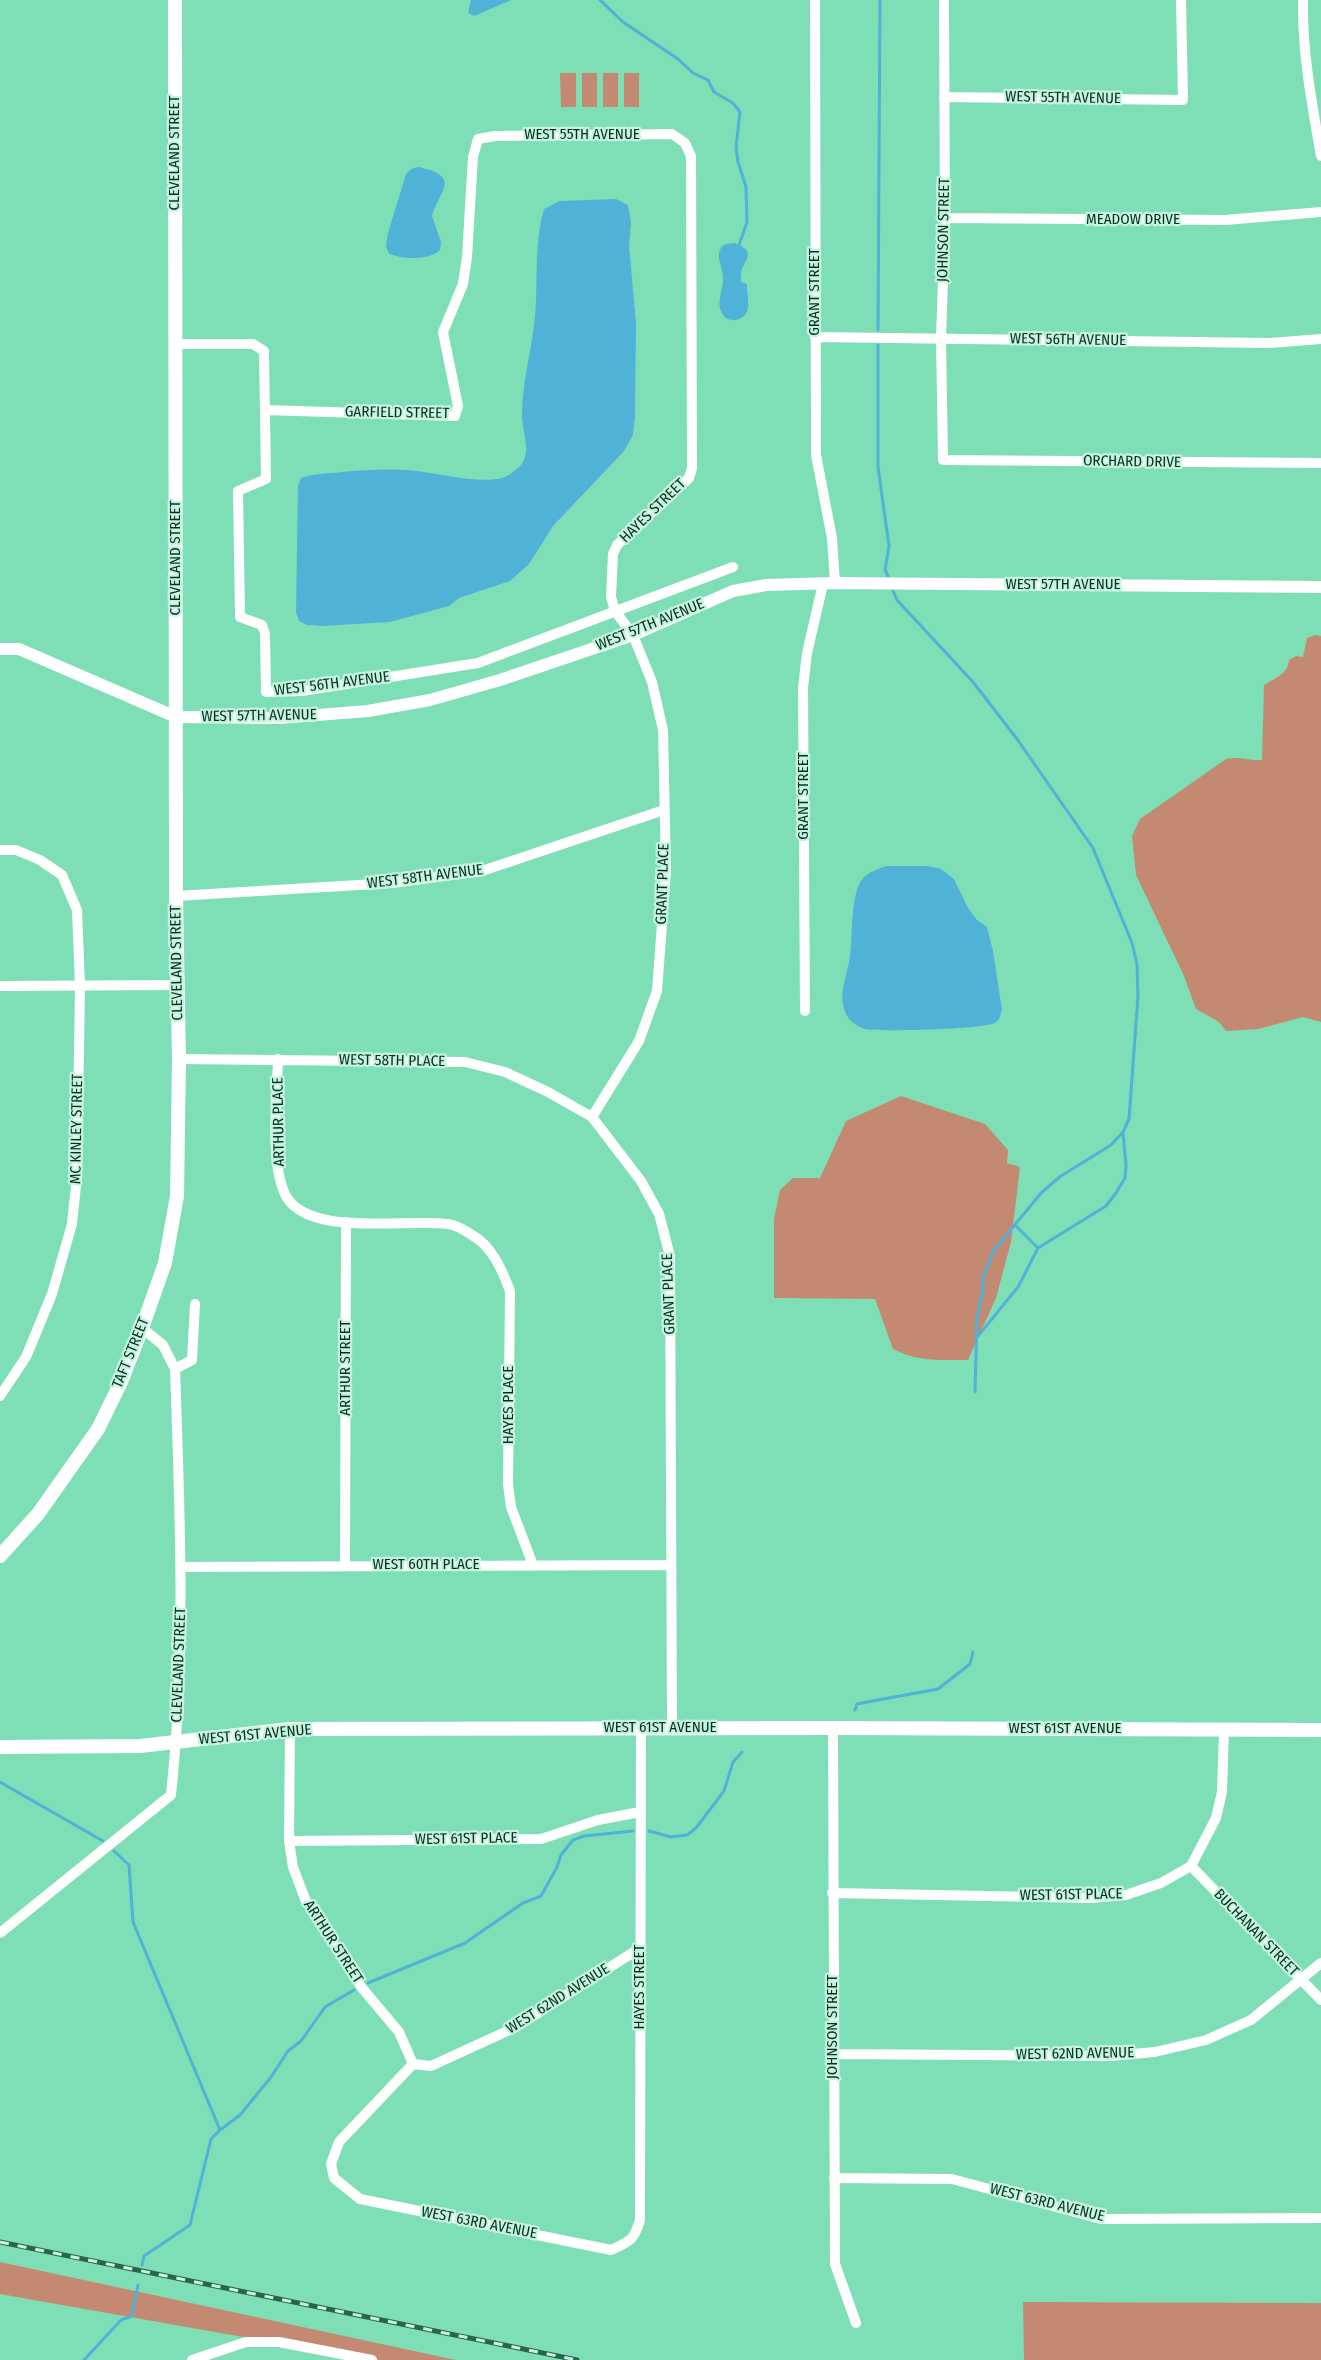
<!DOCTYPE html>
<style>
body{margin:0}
canvas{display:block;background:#7edeb6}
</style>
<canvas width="1321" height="2360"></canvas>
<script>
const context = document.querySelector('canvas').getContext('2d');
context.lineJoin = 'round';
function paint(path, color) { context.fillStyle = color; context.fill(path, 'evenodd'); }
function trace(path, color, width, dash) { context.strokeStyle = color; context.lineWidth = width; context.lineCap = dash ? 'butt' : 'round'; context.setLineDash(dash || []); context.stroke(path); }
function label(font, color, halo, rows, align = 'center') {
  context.font = font + ' "Fira Sans Condensed",sans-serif'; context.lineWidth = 4.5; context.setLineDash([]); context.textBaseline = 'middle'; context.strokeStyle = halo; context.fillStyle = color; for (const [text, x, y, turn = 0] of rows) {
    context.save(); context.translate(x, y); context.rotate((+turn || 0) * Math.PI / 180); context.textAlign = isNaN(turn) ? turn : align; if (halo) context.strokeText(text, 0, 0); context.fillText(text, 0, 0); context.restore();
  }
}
paint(new Path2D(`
 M560 73H576V107H561Z
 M582 73H597V107H582Z
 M603 73H618V107H603Z
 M624 73H639V107H624Z
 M1315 635 1321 636V1022L1303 1017 1258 1029 1226 1031 1219 1022 1196 1009 1184 976 1136 875 1132 836 1140 819 1226 759C1239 756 1249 761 1262 760L1264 685C1275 678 1288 674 1289 660L1296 656 1303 657 1307 638Z
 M901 1096 985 1124 1008 1150 1007 1163 1020 1167 1011 1242 996 1298 968 1360C941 1360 918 1362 893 1349L875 1299 774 1298V1219L780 1190 793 1178H820L846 1121Z
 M0 2262 456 2360H373L0 2294Z
 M1023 2302 1321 2303V2360H1024Z`), '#c38a71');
paint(new Path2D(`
 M471 0H511L474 16 468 13Z
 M419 167C461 177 441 188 432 216L441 242 440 250C429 261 403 259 389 254L386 246 388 233 406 174 411 169Z
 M616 199 628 205 631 223 629 246 636 323 635 416 633 435 624 451 553 526 529 564 510 581 459 598 449 606 390 622 321 626 307 625 299 621 296 612 298 486 301 478C315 473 327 474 342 472 363 470 384 469 406 470 431 471 486 487 507 476 511 474 515 470 519 467 533 455 522 431 522 416 522 386 530 356 534 326 539 287 533 247 544 209L560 201Z
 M735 243C753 251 749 255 742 269 741 273 741 279 741 282L747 284C747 292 749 301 748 308 746 321 728 325 722 313 716 303 723 289 723 279 724 269 715 257 721 248 724 243 730 244 735 243Z
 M886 866H928L941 869 954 879 968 908 977 920 987 927 993 951 1002 1010C1000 1015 1000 1020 995 1023 985 1029 879 1032 865 1029 862 1028 857 1026 855 1024 848 1020 845 1013 843 1005 840 989 848 972 850 956 853 937 850 893 863 878 869 872 878 869 886 866Z`), '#50b2d6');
trace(new Path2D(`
 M600 0 623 22 678 59 693 73 708 80 714 92 733 103 740 112 736 147 738 162 746 187 747 222 739 245
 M878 330 880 0
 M878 345V467L889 546 885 570 888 576
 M893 591 897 600 973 682 1017 739 1093 848 1132 943 1137 964 1138 996 1129 1119 1123 1132 1111 1145 1061 1176 1042 1192 994 1250 983 1277V1290L977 1317 975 1392
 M1015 1225 1038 1248
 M978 1336 1018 1287 1038 1248 1106 1206 1116 1193 1125 1178 1126 1165 1123 1133
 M855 1710 857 1704 867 1702 938 1689 970 1664 973 1652
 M0 1782 103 1841
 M649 1831 671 1837 687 1835 696 1828 724 1791 733 1762 742 1752
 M114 1851 129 1865 133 1922 220 2130
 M368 1983 465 1943 523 1903 541 1896 557 1867 561 1855 573 1840 584 1836 633 1831
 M142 2265 144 2256 190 2225 211 2139 220 2130 240 2115 271 2077 288 2051 301 2041 325 2007 354 1990
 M84 2360 121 2320 132 2316 138 2285`), '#50b2d6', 3);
trace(new Path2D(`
 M815 0 816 455 832 538 835 583
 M944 0 945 218 941 339 943 460 1321 463
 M1303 0C1302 52 1312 104 1321 156
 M944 97 1183 100 1181 0
 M945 218 1225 220 1321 212
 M815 337 1270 343 1321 339
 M176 344H253L264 351 266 479 238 491 240 617 262 625 265 634 266 692 302 691 478 663 733 567
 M265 410 455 416 458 406 443 332 463 284 467 257 473 157 478 139 495 136 672 134 685 143 691 156 692 468 689 478 617 545 613 554 611 597 615 611 633 635 652 682 663 730 666 871 657 991 639 1041 592 1117 641 1181 659 1214 670 1256 672 1728
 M0 850H16L40 860 62 875 77 910 80 986 77 1176 72 1224 52 1294 26 1357 0 1396
 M176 896 392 883 482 871 664 810
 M0 986 178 985
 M805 1011 803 688 807 653 823 584
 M179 1059 465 1062 505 1072 548 1092 592 1117
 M278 1059C277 1096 270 1158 284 1192 303 1239 407 1218 448 1224 456 1225 466 1231 472 1235 492 1246 502 1270 510 1291L508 1484 511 1507 533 1565
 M175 1369 192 1360 195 1304
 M345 1565 346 1222
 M181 1567 671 1565
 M833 1728 835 2264 856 2323
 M290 1729 289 1841 293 1867 305 1899 362 1988 399 2032 413 2064
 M289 1841 541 1839 598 1820 640 1812
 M1191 1866 1321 2000
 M832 1893 1091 1898 1126 1895 1161 1883 1191 1866 1216 1818 1222 1792 1224 1729
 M0 1933 171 1795C186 1654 180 1511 175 1369L163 1345 142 1328
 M640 1948 516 2027 431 2066 413 2064 339 2142 331 2164 334 2178 360 2199 611 2250C631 2241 634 2240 640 2220L641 1728
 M833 2054 1111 2056 1155 2052 1206 2040 1251 2020 1321 1963
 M834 2178 952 2179 1101 2219 1321 2218
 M192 2360 246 2342H279L372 2360`), '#fff', 10);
trace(new Path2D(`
 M0 649H19L176 717 279 718 368 711 430 700 500 680 633 635 733 591 766 585 835 583 1321 587`), '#fff', 12);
trace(new Path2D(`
 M0 1556 38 1514 98 1429 121 1382 142 1328 165 1263 177 1196 179 1059 176 896 175 0
 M0 1747 140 1746 290 1729 833 1728 1321 1730`), '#fff', 14);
const rail = new Path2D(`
 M0 2242 577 2360`);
trace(rail, '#29654e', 5);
trace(rail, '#c7f4df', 3, [9]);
label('15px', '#043021', '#c7f4df', [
 ["WEST 55TH AVENUE",1063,98,1],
 ["WEST 55TH AVENUE",582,135],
 ["CLEVELAND STREET",175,153,-90],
 ["MEADOW DRIVE",1133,220],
 ["JOHNSON STREET",944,230,-89],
 ["GRANT STREET",815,292,-90],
 ["WEST 56TH AVENUE",1068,340,1],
 ["GARFIELD STREET",397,413,1],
 ["ORCHARD DRIVE",1132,462,1],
 ["HAYES STREET",653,511,-44],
 ["CLEVELAND STREET",176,558,-90],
 ["WEST 57TH AVENUE",1063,585],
 ["WEST 57TH AVENUE",650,625,-22],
 ["WEST 56TH AVENUE",332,684,-7],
 ["WEST 57TH AVENUE",259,716,-1],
 ["GRANT STREET",804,796,-90],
 ["WEST 58TH AVENUE",425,877,-7],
 ["GRANT PLACE",663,884,-88],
 ["CLEVELAND STREET",177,963,-91],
 ["WEST 58TH PLACE",392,1061,1],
 ["ARTHUR PLACE",279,1122,-91],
 ["MC KINLEY STREET",77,1129,-89],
 ["GRANT PLACE",669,1294,-92],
 ["TAFT STREET",131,1353,-68],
 ["ARTHUR STREET",346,1368,-90],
 ["HAYES PLACE",509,1405,-90],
 ["WEST 60TH PLACE",426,1565],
 ["CLEVELAND STREET",179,1665,-88],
 ["WEST 61ST AVENUE",660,1728],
 ["WEST 61ST AVENUE",1065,1729],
 ["WEST 61ST AVENUE",255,1735,-5],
 ["WEST 61ST PLACE",466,1839,-1],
 ["WEST 61ST PLACE",1071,1895,-1],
 ["BUCHANAN STREET",1256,1933,46],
 ["ARTHUR STREET",333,1942,57],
 ["HAYES STREET",640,1987,-90],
 ["WEST 62ND AVENUE",558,1999,-32],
 ["JOHNSON STREET",833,2027,-90],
 ["WEST 62ND AVENUE",1075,2054,-1],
 ["WEST 63RD AVENUE",1047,2203,14],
 ["WEST 63RD AVENUE",479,2223,11]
]);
</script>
